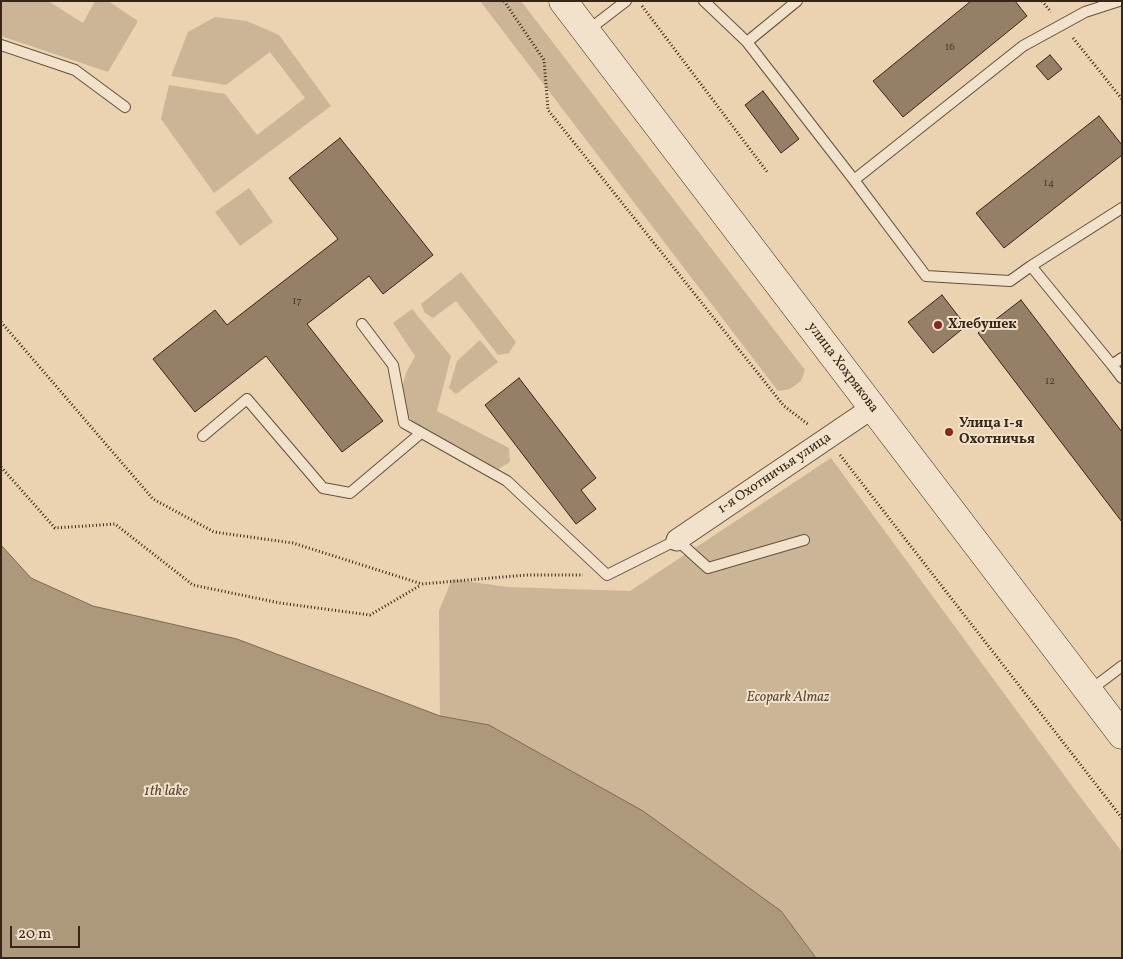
<!DOCTYPE html>
<meta charset="utf-8">
<style>
body{margin:0}
#map{position:relative;width:1123px;height:959px;overflow:hidden;background:#ebd2b0;font-family:Vollkorn,serif}
canvas{display:block}
.frame{position:absolute;inset:0;border:2px solid #372616;pointer-events:none}
.scale{position:absolute;left:10px;top:926px;width:70px;height:22px;box-sizing:border-box;border:2px solid #372616;border-top:0;padding-left:6px;font-size:15px;line-height:18px;white-space:nowrap;color:#372616;-webkit-text-stroke:4px #f2e2cc;paint-order:stroke}
</style>
<div id="map">
<canvas width="1123" height="959"></canvas>
<div class="frame"></div>
<div class="scale">20 m</div>
</div>
<script>
const context = document.querySelector('canvas').getContext('2d');
context.lineJoin = 'round';
function fill(path, color) {
  context.fillStyle = color;
  context.fill(path, 'evenodd');
}
function poly(rows) {
  const path = new Path2D();
  for (const r of rows) {
    path.moveTo(r[0], r[1]);
    for (let i = 2; i < r.length; i += 2) path.lineTo(r[i], r[i + 1]);
  }
  return path;
}
function strokePath(path, color, width, dash) {
  context.strokeStyle = color;
  context.lineWidth = width;
  context.lineCap = dash ? 'butt' : 'round';
  context.setLineDash(dash || []);
  context.stroke(path);
}
function write(font, color, halo, rows, align = 'center') {
  context.font = font + ' Vollkorn,serif';
  context.lineWidth = 4;
  context.setLineDash([]);
  context.textBaseline = 'middle';
  context.strokeStyle = halo;
  context.fillStyle = color;
  for (const [text, x, y, turn = 0] of rows) {
    context.save();
    context.translate(x, y);
    context.rotate((+turn || 0) * Math.PI / 180);
    context.textAlign = isNaN(turn) ? turn : align;
    if (halo) context.strokeText(text, 0, 0);
    context.fillText(text, 0, 0);
    context.restore();
  }
}
fill(poly([
 [1,1,48,1,83,23,95,1,108,1,138,21,108,72,1,36],
 [480,1,521,1,805,370,801,381,790,389,778,391],
 [215,17,247,21,279,35,331,106,214,193,161,119,169,85,225,94,257,135,305,98,270,52,226,85,171,76,188,32],
 [249,188,273,222,240,246,215,212],
 [461,272,516,342,509,353,498,355,456,301,433,318,425,313,421,304],
 [412,309,451,356,437,411,509,448,510,462,498,469,415,425,404,410,401,391,406,373,415,356,393,323],
 [480,340,498,362,456,394,449,388,457,361],
 [831,458,1072,786,1122,852,1122,958,816,958,781,911,489,725,440,716,439,611,452,579,507,587,630,591]
]), '#ccb596');
const water = poly([
 [1,545,31,578,93,606,237,639,440,716,489,725,643,811,781,911,816,958,1,958,1,545]
]);
fill(water, '#ae987c');
strokePath(water, '#7e6a53', 1);
const building = poly([
 [971,1,1015,1,1027,16,903,117,873,81,971,1],
 [1050,55,1062,69,1048,80,1036,66,1050,55],
 [763,91,799,139,781,153,745,105,763,91],
 [1099,116,1122,145,1122,155,1004,248,976,213,1099,116],
 [340,138,433,255,383,294,369,276,307,324,383,421,342,452,266,356,195,412,153,359,215,310,227,325,338,239,289,178,340,138],
 [942,295,966,326,933,353,908,322,942,295],
 [1021,300,1122,432,1122,522,978,333,1021,300],
 [519,378,596,478,581,490,596,509,576,524,485,405,519,378]
]);
fill(building, '#957f66');
strokePath(building, '#372616', 1);
const lane = poly([
 [704,1,747,42,854,180,926,276,1010,281,1031,266,1122,208],
 [587,31,626,1],
 [747,42,797,1],
 [1,45,75,70,125,107],
 [854,180,1023,46,1085,12,1119,1],
 [1031,266,1112,365,1122,358],
 [362,324,393,365,404,423,507,481,607,575,677,540,708,568,804,540],
 [1112,365,1122,378],
 [203,436,247,399,323,488,350,493,421,433],
 [1089,691,1122,666]
]);
const street = poly([
 [677,540,872,408]
]);
const secondary = poly([
 [563,1,1122,735]
]);
strokePath(lane, '#64513c', 12);
strokePath(street, '#64513c', 23);
strokePath(secondary, '#372616', 29);
strokePath(poly([
 [504,1,544,60,548,110,784,406,809,425],
 [1042,1,1051,12],
 [642,6,768,173],
 [1073,38,1122,99],
 [1,322,153,499,214,532,293,543,422,584,526,575,583,575],
 [840,455,1122,818],
 [1,467,55,528,115,524,193,585,280,603,370,615,421,585]
]), '#372616', 3, [1, 2.5]);
strokePath(lane, '#f2e2cc', 10);
strokePath(street, '#f2e2cc', 21);
strokePath(secondary, '#f2e2cc', 28);
for (const [x, y, r, color] of [
 [938,325,5,"#8f2418"],
 [949,432,5,"#8f2418"]
]) {
  const dot = new Path2D();
  dot.arc(x, y, r, 0, 2 * Math.PI);
  context.fillStyle = color;
  context.fill(dot);
  strokePath(dot, '#f2e2cc', 2);
}
write('11px', '#4e3c2a', null, [
 ["16",950,48],
 ["14",1049,184],
 ["17",297,302],
 ["12",1050,382]
]);
write('bold 14px', '#372616', '#f2e2cc', [
 ["Хлебушек",948,325],
 ["Улица 1-я",959,424],
 ["Охотничья",959,440]
], 'left');
write('14px', '#372616', '#f2e2cc', [
 ["улица Хохрякова",842,368,53],
 ["1-я Охотничья улица",775,474,-34]
]);
write('italic 14px', '#5c4a36', '#f2e2cc', [
 ["Ecopark Almaz",788,698]
]);
write('italic 15px', '#5b4835', '#f2e2cc', [
 ["1th lake",166,792]
]);
</script>
